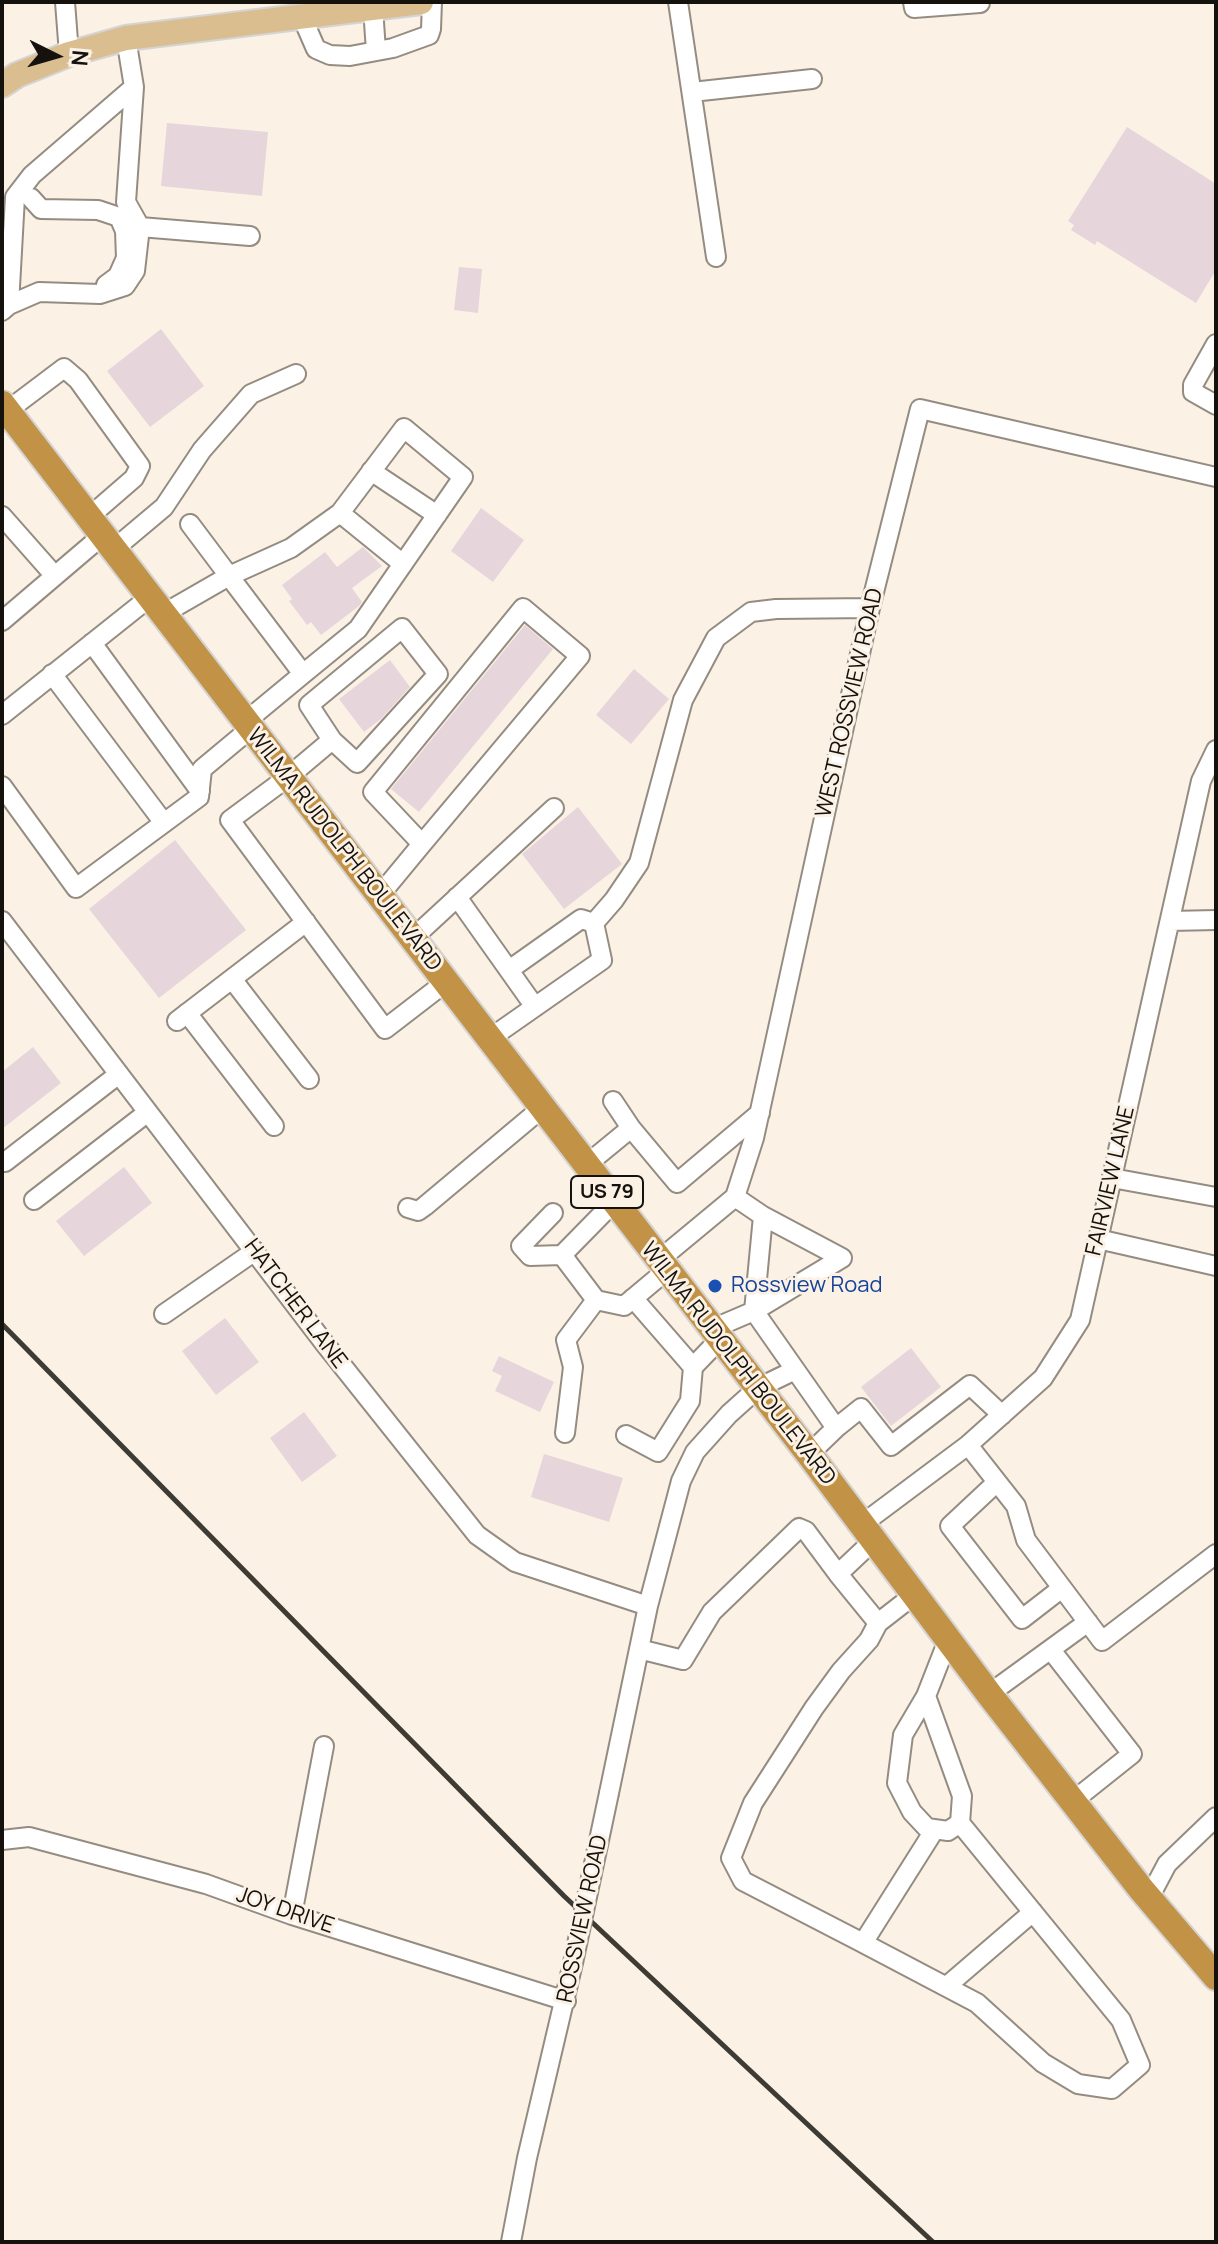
<!DOCTYPE html>
<style>
body{margin:0}
#map{position:relative;width:1218px;height:2244px;overflow:hidden;background:#fbf1e5;font-family:Manrope,sans-serif}
canvas{display:block}
.frame{position:absolute;inset:0;border:4px solid #15120e;pointer-events:none}
.north{position:absolute;left:16px;top:16px;width:80px;height:80px;-webkit-text-stroke:6px #fbf1e5;paint-order:stroke;rotate:95deg;font-size:22px;font-weight:700;line-height:32px;text-align:center;color:#15120e}
.north::after{content:'';display:block;margin:auto;width:28px;height:36px;background:#15120e;clip-path:polygon(50% 0,100% 100%,50% 72%,0 100%)}
</style>
<div id="map">
<canvas width="1218" height="2244"></canvas>
<div class="frame"></div>
<div class="north">N</div>
</div>
<script>
const context = document.querySelector('canvas').getContext('2d');
context.lineJoin = 'round';
function fill(path, color) {
  context.fillStyle = color;
  context.fill(path, 'evenodd');
}
function poly(rows) {
  const path = new Path2D();
  for (const r of rows) {
    path.moveTo(r[0], r[1]);
    for (let i = 2; i < r.length; i += 2) path.lineTo(r[i], r[i + 1]);
  }
  return path;
}
function strokePath(path, color, width, dash) {
  context.strokeStyle = color;
  context.lineWidth = width;
  context.lineCap = dash ? 'butt' : 'round';
  context.setLineDash(dash || []);
  context.stroke(path);
}
function write(font, color, halo, rows, align = 'center') {
  context.font = font + ' Manrope,sans-serif';
  context.lineWidth = 6;
  context.setLineDash([]);
  context.textBaseline = 'middle';
  context.strokeStyle = halo;
  context.fillStyle = color;
  for (const [text, x, y, turn = 0] of rows) {
    context.save();
    context.translate(x, y);
    context.rotate((+turn || 0) * Math.PI / 180);
    context.textAlign = isNaN(turn) ? turn : align;
    if (halo) context.strokeText(text, 0, 0);
    context.fillText(text, 0, 0);
    context.restore();
  }
}
fill(poly([
 [167,123,268,132,262,196,161,186],
 [1127,127,1216,184,1216,270,1196,303,1097,241,1095,245,1071,230,1074,225,1068,221],
 [459,267,482,269,478,313,454,310],
 [161,329,204,386,150,427,107,371],
 [481,508,524,540,493,582,451,551],
 [363,547,382,566,352,588,362,602,359,606,321,635,311,622,307,625,289,601,292,599,282,585,325,552,337,567],
 [525,625,553,649,419,812,391,789],
 [390,660,410,687,381,719,364,732,339,699],
 [634,669,669,699,631,744,596,715],
 [578,807,622,864,564,909,522,854],
 [175,840,246,930,159,998,89,909],
 [33,1047,61,1083,2,1129,2,1072],
 [124,1167,152,1203,84,1256,56,1221],
 [225,1318,259,1362,216,1395,182,1351],
 [911,1348,941,1387,891,1426,861,1387],
 [499,1356,554,1382,540,1412,495,1391,502,1376,492,1371],
 [304,1412,337,1456,302,1482,270,1438],
 [544,1454,623,1478,609,1522,531,1497]
]), '#e6d6db');
const minor = poly([
 [65,2,69,54],
 [678,2,716,257],
 [913,2,914,8,980,3],
 [373,8,376,51],
 [302,17,316,49,330,55,350,56,393,48,429,35,431,29,432,2],
 [692,92,812,79],
 [31,198,41,209,98,210,119,217,125,231,126,258,118,276,106,285],
 [140,227,250,236],
 [9,305,15,197,32,175,134,87],
 [2,311,9,305,39,292,100,294,125,286,135,271,140,227,126,202,134,87,126,38],
 [1216,344,1193,385,1193,392,1216,405],
 [7,411,64,368,78,380,140,466,134,478,89,517],
 [371,471,437,515],
 [340,513,403,564],
 [2,516,55,576],
 [114,549,164,507,202,450,251,394,296,374],
 [163,614,229,576,190,524],
 [2,621,103,535],
 [92,643,200,791],
 [52,674,164,823],
 [2,715,150,597],
 [245,722,303,674,358,629,463,477,404,428,340,513,291,548,229,576,303,674],
 [332,740,357,763,438,674,402,628,309,705,332,740,288,777,230,820,385,1029,446,982],
 [2,786,76,888,199,797,202,769,250,729],
 [379,896,422,844,580,656,523,608,373,792,422,844],
 [457,897,535,1007],
 [2,921,325,1344,477,1535,515,1562,648,1606],
 [1170,921,1216,920],
 [594,923,614,900,639,863,683,700,716,638,751,612,776,609,870,608],
 [412,939,554,808],
 [509,970,581,919,594,923],
 [232,979,309,1079],
 [187,1013,274,1126],
 [177,1021,306,922],
 [489,1039,602,960,594,923],
 [613,1101,631,1128],
 [5,1162,119,1074],
 [586,1165,631,1128,677,1183,760,1113],
 [1112,1178,1216,1197],
 [735,1197,763,1216,842,1258,754,1311,836,1428,861,1408,891,1446,970,1385,1002,1415],
 [34,1200,148,1112],
 [614,1202,562,1255,596,1300,624,1306,667,1270],
 [408,1208,418,1211,425,1206,542,1108],
 [553,1213,521,1246,530,1256,562,1255],
 [1098,1239,1216,1266],
 [659,1260,735,1197,754,1138,870,608,920,409,1216,477],
 [633,1298,693,1367,720,1339],
 [164,1314,255,1251],
 [712,1329,754,1311,763,1216],
 [565,1433,573,1367,566,1340,596,1300],
 [626,1435,658,1452,690,1401,693,1367],
 [968,1445,1016,1506,1026,1540,1102,1641,1216,1554],
 [809,1454,836,1428],
 [997,1482,950,1526,1022,1619,1062,1588],
 [861,1525,968,1445,1043,1378,1080,1320,1201,781,1216,750],
 [873,1541,838,1574,878,1623],
 [639,1649,683,1660,712,1612,799,1528,806,1531,838,1574],
 [1051,1650,1132,1754,1073,1801],
 [989,1694,1088,1622],
 [926,1696,903,1735,897,1783,912,1812,927,1828,948,1831,960,1823,962,1796,926,1696,948,1640],
 [609,1793,648,1606,681,1481,695,1452,729,1414,758,1388,795,1370],
 [935,1829,863,1943,977,2003,1043,2063,1078,2084,1112,2089,1140,2065,1121,2020,960,1823],
 [2,1840,29,1837,206,1884,292,1915,566,2001],
 [1149,1898,1167,1864,1216,1817],
 [292,1915,324,1746],
 [863,1943,743,1881,731,1858,753,1803,814,1708,841,1671,869,1640,878,1623,914,1595],
 [948,1985,1033,1912],
 [511,2242,527,2158,573,1963]
]);
const major = poly([
 [2,85,17,75,69,54,126,38,421,2]
]);
const highway = poly([
 [2,404,809,1454,989,1694,1141,1889,1216,1977]
]);
strokePath(minor, '#958c81', 22);
strokePath(major, '#d5d4d4', 28);
strokePath(highway, '#d5d4d4', 30);
strokePath(minor, '#fff', 18);
strokePath(major, '#dabe90', 24);
strokePath(highway, '#c29346', 26);
strokePath(poly([
 [2,1324,564,1896,933,2242]
]), '#3e3a34', 5);
const minorBridge = poly([
 [573,1963,609,1793]
]);
strokePath(minorBridge, '#958c81', 22, []);
strokePath(minorBridge, '#fff', 18);
for (const [x, y, r, color] of [
 [715,1286,8,"#1a4fb4"]
]) {
  const dot = new Path2D();
  dot.arc(x, y, r, 0, 2 * Math.PI);
  context.fillStyle = color;
  context.fill(dot);
  strokePath(dot, '#fbf1e5', 3);
}
for (const [x, y, w] of [
 [607,1192,72]
]) {
  const box = new Path2D();
  box.roundRect(x - w / 2, y - 16, w, 32, 6);
  context.fillStyle = '#fbf1e5';
  context.fill(box);
  strokePath(box, '#15120e', 2);
}
write('bold 20px', '#15120e', null, [
 ["US 79",607,1192]
]);
write('22px', '#15120e', '#fbf1e5', [
 ["WEST ROSSVIEW ROAD",850,703,-77],
 ["WILMA RUDOLPH BOULEVARD",344,850,52],
 ["FAIRVIEW LANE",1111,1181,-77],
 ["HATCHER LANE",295,1304,53],
 ["WILMA RUDOLPH BOULEVARD",738,1364,52],
 ["JOY DRIVE",285,1911,19],
 ["ROSSVIEW ROAD",583,1919,-78]
]);
write('22px', '#164399', '#fbf1e5', [
 ["Rossview Road",731,1286]
], 'left');
</script>
